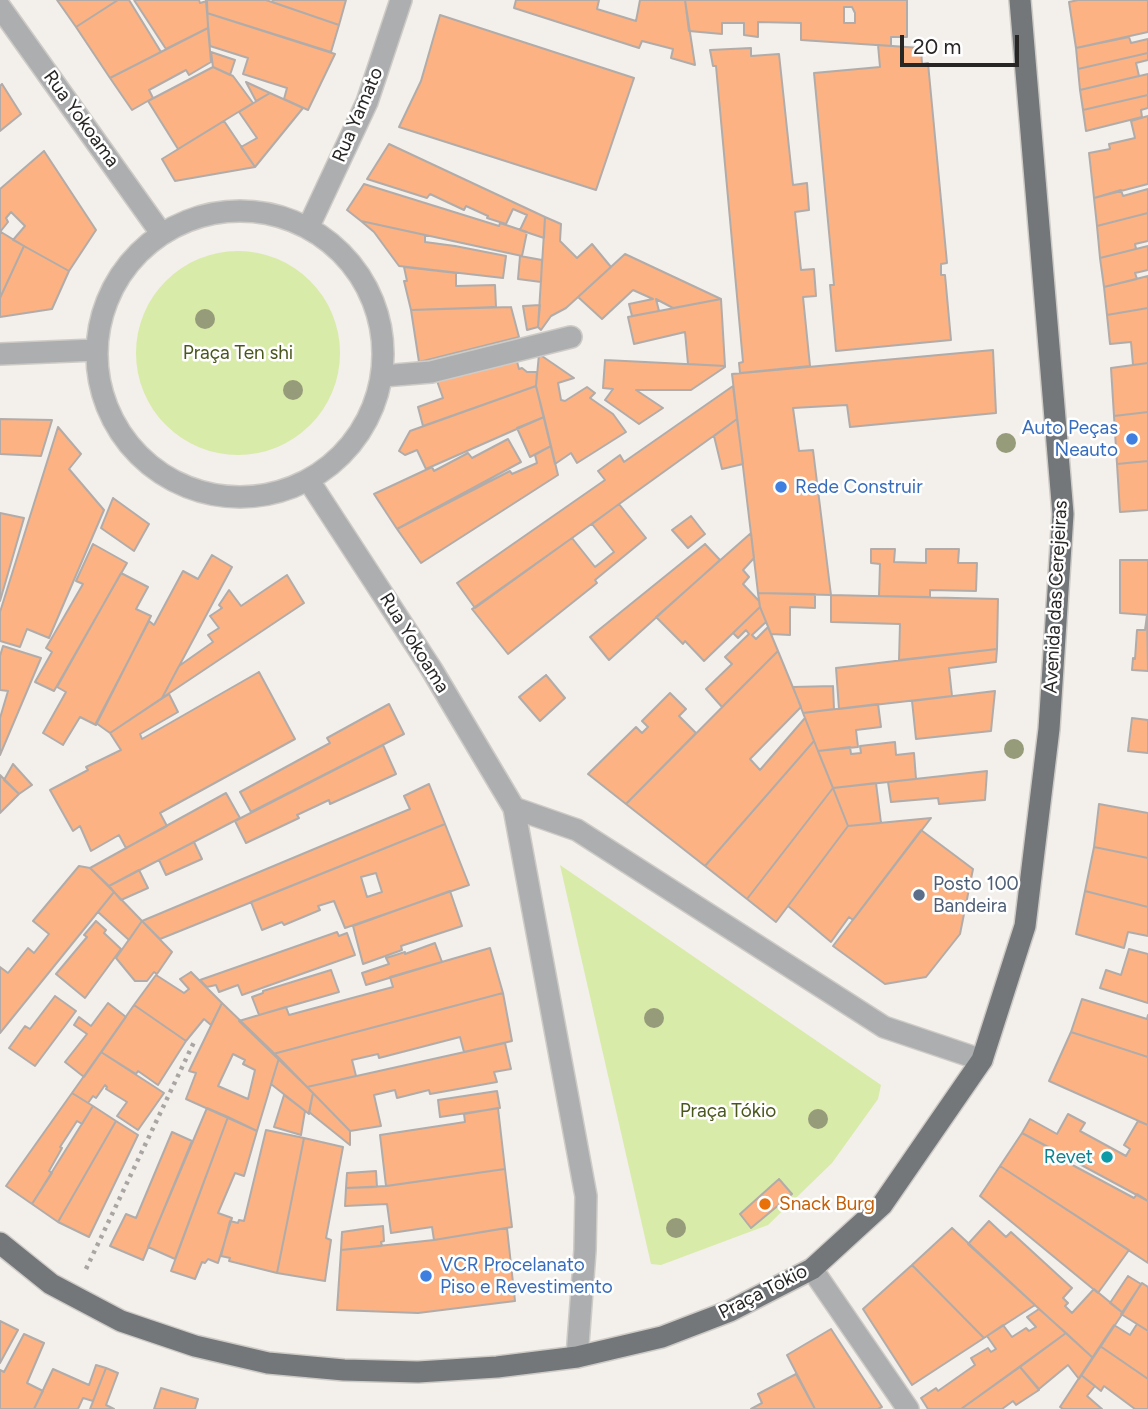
<!DOCTYPE html>
<meta charset="utf-8">
<style>
body{margin:0}
#map{position:relative;width:1148px;height:1409px;overflow:hidden;background:#f3efeb;font-family:Figtree,sans-serif}
canvas{display:block}
.scale{position:absolute;left:900px;top:35px;width:119px;height:32px;box-sizing:border-box;border:4px solid #282625;border-top:0;padding-left:9px;font-size:21px;line-height:24px;white-space:nowrap;color:#282625;-webkit-text-stroke:5px #fff;paint-order:stroke}
</style>
<div id="map">
<canvas width="1148" height="1409"></canvas>
<div class="scale">20 m</div>
</div>
<script>
const context = document.querySelector('canvas').getContext('2d');
context.lineJoin = 'round';
function fill(path, color) {
  context.fillStyle = color;
  context.fill(path, 'evenodd');
}
function poly(rows) {
  const path = new Path2D();
  for (const r of rows) {
    if (r.length === 3) {
      path.moveTo(r[0] + r[2], r[1]);
      path.arc(r[0], r[1], r[2], 0, 2 * Math.PI);
      continue;
    }
    path.moveTo(r[0], r[1]);
    for (let i = 2; i < r.length; i += 2) path.lineTo(r[i], r[i + 1]);
  }
  return path;
}
function strokePath(path, color, width, dash) {
  context.strokeStyle = color;
  context.lineWidth = width;
  context.lineCap = dash ? 'butt' : 'round';
  context.setLineDash(dash || []);
  context.stroke(path);
}
function write(font, color, halo, rows, align = 'center') {
  context.font = font + ' Figtree,sans-serif';
  context.lineWidth = 5;
  context.setLineDash([]);
  context.textBaseline = 'middle';
  context.strokeStyle = halo;
  context.fillStyle = color;
  for (const [text, x, y, turn = 0] of rows) {
    context.save();
    context.translate(x, y);
    context.rotate((+turn || 0) * Math.PI / 180);
    context.textAlign = isNaN(turn) ? turn : align;
    if (halo) context.strokeText(text, 0, 0);
    context.fillText(text, 0, 0);
    context.restore();
  }
}
fill(poly([
 [238,353,102],
 [560,865,881,1085,878,1099,832,1163,768,1225,661,1265,651,1264]
]), '#d8eba9');
const building = poly([
 [57,0,118,0,76,27,57,0],
 [118,0,129,0,161,52,110,78,76,27,118,0],
 [134,0,199,0,200,3,207,1,208,28,166,49,134,0],
 [266,0,339,25,331,52,207,13,206,0,266,0],
 [273,0,346,0,339,25,272,2,273,0],
 [516,0,599,0,597,9,636,21,640,0,685,0,695,65,671,58,673,49,642,41,639,48,514,8,516,0],
 [685,0,907,0,907,37,891,37,891,46,801,40,801,23,758,22,758,37,744,35,744,23,722,23,722,34,689,31,685,0],
 [844,7,852,7,855,13,855,23,844,23,844,7],
 [1078,0,1148,0,1148,32,1076,48,1069,2,1078,0],
 [207,13,335,54,308,110,284,99,287,88,243,74,248,58,210,46,207,13],
 [440,15,634,78,596,190,399,127,421,81,440,15],
 [208,28,211,62,189,75,186,70,149,90,153,98,132,110,110,78,208,28],
 [1129,37,1131,43,1148,39,1148,53,1078,69,1076,48,1129,37],
 [878,45,921,48,922,64,928,63,947,263,941,264,941,275,945,275,951,340,836,351,830,285,834,285,814,73,880,67,878,45],
 [751,48,751,56,779,54,793,185,807,183,809,210,795,212,801,270,814,269,816,296,803,297,810,366,740,373,739,363,743,362,716,66,713,66,710,50,751,48],
 [211,52,235,60,230,75,213,67,211,52],
 [1148,53,1148,60,1136,63,1139,76,1080,90,1078,69,1148,53],
 [213,67,233,76,253,103,178,149,148,101,213,67],
 [1148,74,1148,95,1083,110,1080,90,1148,74],
 [246,82,270,93,256,101,246,82],
 [2,84,21,114,0,131,0,86,2,84],
 [270,93,303,108,255,167,241,147,257,138,239,112,270,93],
 [1148,95,1148,108,1141,110,1142,117,1086,131,1083,110,1148,95],
 [1148,116,1148,184,1094,198,1089,153,1110,149,1109,144,1135,138,1131,121,1148,116],
 [224,121,255,167,175,181,162,159,224,121],
 [389,144,545,217,544,238,520,230,527,215,513,209,506,224,487,218,488,216,466,206,464,210,430,194,427,198,367,179,389,144],
 [44,151,96,230,69,271,13,240,25,226,11,212,6,218,8,222,0,232,0,189,44,151],
 [364,184,499,226,500,223,527,232,522,256,361,221,347,210,364,184],
 [1148,189,1148,213,1097,226,1094,198,1121,190,1123,196,1148,189],
 [1148,213,1148,241,1135,244,1136,249,1100,258,1097,226,1148,213],
 [545,217,561,224,560,241,577,258,592,244,611,267,566,308,551,316,541,330,538,327,545,217],
 [361,221,425,235,425,242,455,246,506,256,503,278,399,266,374,232,361,221],
 [1,232,24,246,0,298,0,234,1,232],
 [24,246,69,271,52,309,0,317,0,298,24,246],
 [1148,246,1148,270,1135,273,1137,279,1104,287,1100,258,1148,246],
 [625,254,721,299,673,308,656,299,659,311,632,316,629,304,653,299,633,290,602,319,578,297,625,254],
 [520,256,542,260,541,282,518,279,520,256],
 [404,267,456,273,456,286,495,285,496,307,411,310,404,281,407,281,404,267],
 [1148,276,1148,308,1107,315,1104,287,1148,276],
 [721,299,725,366,688,364,685,332,634,344,628,317,721,299],
 [540,305,538,327,527,330,523,306,540,305],
 [511,307,519,337,419,362,411,310,511,307],
 [1148,308,1148,363,1133,365,1131,342,1110,344,1107,315,1148,308],
 [993,350,996,413,850,427,847,405,793,408,799,451,813,450,831,595,758,593,732,374,993,350],
 [539,354,574,378,558,383,561,400,565,401,587,387,595,393,590,398,613,414,626,432,577,463,571,453,555,464,536,386,539,354],
 [516,358,519,369,522,368,527,372,537,372,536,386,423,426,418,407,443,398,436,378,516,358],
 [605,360,725,366,725,367,691,390,636,390,663,408,639,424,605,400,613,389,603,388,605,360],
 [1148,363,1148,412,1114,416,1111,368,1148,363],
 [536,386,544,417,426,469,417,450,405,455,399,451,410,431,536,386],
 [733,386,737,419,475,608,457,583,605,480,598,471,620,455,624,462,733,386],
 [1148,412,1148,461,1117,464,1114,416,1148,412],
 [544,417,551,446,530,457,517,428,544,417],
 [0,419,52,420,41,456,0,454,0,419],
 [737,419,743,464,722,469,714,436,737,419],
 [58,427,81,454,69,469,104,510,49,638,27,629,20,647,0,641,0,612,58,427],
 [508,439,521,462,397,529,374,494,432,467,434,471,468,453,472,458,508,439],
 [551,446,558,475,421,563,397,529,510,471,512,474,537,463,535,455,551,446],
 [1148,461,1148,510,1120,512,1117,464,1148,461],
 [113,498,149,524,134,551,101,528,113,498],
 [619,504,646,538,595,580,597,583,508,654,472,609,572,538,595,567,614,552,592,524,619,504],
 [0,513,24,518,0,601,0,513],
 [691,516,705,534,688,548,672,530,691,516],
 [751,533,754,558,743,570,749,577,743,584,759,601,760,607,704,661,685,641,683,644,656,617,751,533],
 [93,544,127,563,54,691,35,682,52,652,46,648,83,584,76,581,93,544],
 [705,544,720,560,609,660,590,637,705,544],
 [871,549,895,549,894,562,926,563,926,549,959,549,958,563,977,563,976,591,930,590,930,597,879,596,880,564,871,563,871,549],
 [212,555,232,567,162,698,110,733,96,723,149,621,154,625,183,571,198,579,212,555],
 [1120,560,1148,560,1148,615,1120,613,1120,560],
 [121,573,148,587,136,609,151,616,96,725,80,717,63,745,43,733,66,692,57,687,121,573],
 [287,575,304,603,162,698,179,666,213,642,208,635,219,628,210,616,222,608,219,605,229,590,241,606,287,575],
 [758,593,815,594,815,608,790,607,790,635,771,634,760,607,758,593],
 [831,595,998,599,997,649,899,660,900,624,831,622,831,595],
 [760,607,766,622,752,635,756,639,768,627,778,651,722,707,706,689,732,664,725,657,749,634,746,630,738,638,733,633,760,607],
 [1147,615,1148,671,1132,670,1133,658,1135,659,1137,630,1145,630,1147,615],
 [3,646,41,658,0,755,0,718,8,691,0,690,0,656,3,646],
 [997,649,996,662,949,668,952,696,839,709,836,668,997,649],
 [778,651,801,707,750,759,760,770,805,718,814,741,705,866,626,804,778,651],
 [259,672,295,739,160,813,167,826,126,848,119,835,91,851,80,826,73,831,50,790,88,770,86,767,121,750,110,733,169,694,178,712,140,734,142,739,259,672],
 [546,675,565,698,540,721,519,697,546,675],
 [833,686,834,709,803,713,793,687,833,686],
 [995,691,991,731,916,739,912,701,995,691],
 [670,693,686,709,679,716,696,733,626,804,588,774,636,727,642,733,648,727,642,721,670,693],
 [389,704,404,734,251,812,240,792,330,743,327,738,389,704],
 [878,704,881,727,856,730,858,747,818,751,803,713,878,704],
 [1132,718,1148,720,1148,753,1128,751,1132,718],
 [814,741,833,788,747,899,705,866,814,741],
 [895,742,896,755,914,753,916,779,833,788,818,751,850,747,851,754,861,753,860,746,895,742],
 [383,745,396,774,330,804,329,800,297,815,299,818,246,843,235,821,383,745],
 [13,764,32,785,19,794,4,780,13,764],
 [987,771,985,800,939,804,938,798,891,802,888,782,987,771],
 [0,775,19,794,0,813,0,775],
 [876,783,881,823,848,826,833,788,876,783],
 [429,784,445,824,160,939,142,921,410,809,404,796,429,784],
 [833,788,848,826,776,922,747,899,833,788],
 [226,793,240,818,109,886,90,868,226,793],
 [1099,804,1148,813,1148,858,1094,847,1099,804],
 [931,818,853,920,849,917,831,942,788,906,848,826,931,818],
 [445,824,469,885,345,928,334,901,318,906,320,910,284,925,282,922,262,930,251,902,445,824],
 [376,873,382,892,367,897,361,877,376,873],
 [921,830,973,869,960,934,926,977,885,984,833,946,921,830],
 [194,842,202,859,166,875,159,860,194,842],
 [1094,847,1148,858,1148,907,1085,891,1094,847],
 [79,866,90,868,114,892,0,1033,0,967,8,973,28,948,34,953,49,934,33,921,79,866],
 [139,870,148,888,121,900,109,886,139,870],
 [450,891,462,926,401,946,402,950,363,964,353,926,450,891],
 [1085,891,1148,907,1148,936,1128,932,1124,948,1076,934,1085,891],
 [114,892,142,921,129,940,98,912,114,892],
 [96,921,106,930,104,933,121,949,85,998,56,974,87,937,84,935,96,921],
 [142,921,172,952,157,974,154,972,147,981,135,981,116,958,142,921],
 [337,932,339,936,347,933,355,955,242,995,238,985,219,992,216,985,207,987,200,980,337,932],
 [435,943,442,962,366,985,362,973,389,964,386,958,405,952,405,954,435,943],
 [490,948,503,993,273,1054,239,1021,286,1007,289,1015,393,987,390,977,490,948],
 [1129,949,1148,954,1148,1003,1100,988,1106,970,1121,975,1129,949],
 [331,970,339,992,259,1015,252,997,263,993,263,991,331,970],
 [191,972,222,1003,211,1025,204,1019,186,1041,134,1005,156,975,184,993,189,989,180,979,191,972],
 [503,993,512,1041,464,1052,460,1037,379,1058,378,1054,352,1060,356,1076,307,1087,273,1054,503,993],
 [55,996,76,1011,35,1066,9,1048,25,1026,30,1029,55,996],
 [1082,999,1147,1019,1148,1015,1148,1057,1071,1032,1082,999],
 [108,1003,126,1017,84,1077,65,1062,87,1034,74,1025,79,1017,91,1026,108,1003],
 [222,1003,279,1058,257,1131,186,1099,196,1073,189,1071,222,1003],
 [233,1054,245,1060,243,1064,255,1070,248,1099,218,1086,233,1054],
 [134,1005,186,1041,158,1085,138,1071,136,1074,101,1052,134,1005],
 [1071,1032,1148,1057,1148,1125,1049,1081,1071,1032],
 [505,1043,511,1069,494,1072,497,1082,430,1094,429,1090,397,1098,395,1090,374,1095,381,1126,350,1131,307,1087,505,1043],
 [101,1052,164,1093,138,1130,117,1116,127,1102,106,1089,107,1087,105,1085,96,1098,93,1096,88,1103,72,1093,101,1052],
 [279,1058,313,1093,309,1114,271,1084,279,1058],
 [497,1091,500,1108,440,1117,438,1100,497,1091],
 [72,1093,93,1106,82,1124,77,1121,60,1147,62,1148,49,1171,52,1173,32,1204,6,1186,72,1093],
 [313,1093,350,1131,350,1145,309,1112,313,1093],
 [284,1095,305,1111,301,1135,274,1127,284,1095],
 [93,1106,116,1121,58,1222,32,1204,93,1106],
 [207,1108,228,1117,175,1259,148,1247,207,1108],
 [498,1108,505,1169,386,1186,380,1135,465,1122,464,1114,498,1108],
 [1068,1114,1085,1123,1080,1131,1126,1156,1130,1149,1124,1145,1138,1121,1148,1125,1148,1201,1022,1133,1030,1119,1057,1134,1068,1114],
 [228,1117,257,1131,244,1176,235,1173,218,1213,232,1218,218,1263,208,1259,205,1263,202,1262,195,1279,171,1271,228,1117],
 [116,1121,138,1135,89,1237,58,1222,116,1121],
 [266,1130,304,1138,277,1273,229,1261,230,1258,221,1256,230,1221,238,1223,239,1220,244,1221,266,1130],
 [172,1132,192,1141,143,1260,110,1246,126,1214,136,1218,172,1132],
 [1022,1133,1067,1157,1065,1161,1134,1198,1137,1194,1148,1201,1148,1263,1000,1166,1022,1133],
 [304,1138,343,1147,326,1238,331,1240,325,1281,277,1273,304,1138],
 [1000,1166,1129,1250,1098,1293,980,1196,1000,1166],
 [505,1169,512,1227,434,1240,432,1227,391,1233,387,1204,345,1206,346,1188,387,1186,505,1169],
 [376,1171,377,1187,346,1188,347,1173,376,1171],
 [779,1179,792,1194,751,1228,740,1214,779,1179],
 [989,1221,1006,1237,1011,1232,1072,1288,1063,1298,1068,1303,1065,1306,1072,1313,1094,1289,1123,1313,1093,1358,968,1244,989,1221],
 [383,1226,384,1241,381,1242,382,1246,341,1250,342,1232,383,1226],
 [507,1228,515,1301,418,1313,337,1310,341,1250,434,1240,507,1228],
 [952,1228,1035,1305,984,1338,912,1265,952,1228],
 [912,1265,984,1338,912,1385,863,1309,912,1265],
 [1128,1276,1141,1284,1123,1313,1110,1303,1128,1276],
 [1142,1283,1148,1287,1148,1331,1121,1314,1142,1283],
 [1039,1309,1066,1333,961,1409,928,1409,921,1398,936,1388,938,1391,975,1365,971,1358,988,1348,991,1352,996,1349,987,1336,1003,1325,1012,1337,1026,1328,1029,1331,1036,1327,1027,1317,1039,1309],
 [0,1321,18,1330,0,1363,0,1321],
 [1137,1324,1148,1331,1148,1379,1100,1346,1114,1325,1130,1335,1137,1324],
 [831,1329,882,1407,878,1409,815,1409,787,1355,831,1329],
 [1066,1333,1093,1358,1079,1379,1068,1365,1039,1389,1020,1367,1066,1333],
 [24,1334,44,1343,27,1383,43,1391,34,1409,0,1409,0,1370,4,1372,24,1334],
 [1100,1346,1148,1379,1148,1409,1135,1409,1104,1386,1101,1391,1081,1375,1100,1346],
 [96,1365,106,1368,93,1401,83,1398,78,1409,34,1409,53,1369,89,1385,96,1365],
 [1020,1367,1039,1390,1016,1405,1013,1401,1002,1409,961,1409,1020,1367],
 [106,1368,118,1373,106,1405,114,1409,90,1409,106,1368],
 [796,1374,815,1409,751,1409,762,1403,758,1394,796,1374],
 [1081,1375,1095,1386,1087,1396,1102,1409,1063,1409,1060,1407,1081,1375],
 [161,1388,198,1399,195,1409,154,1409,161,1388]
]);
fill(building, '#fcb282');
strokePath(building, '#b1aca9', 2);
const minor = poly([
 [0,7,161,233],
 [240,354,143],
 [308,228,367,102,401,0],
 [0,354,95,350],
 [383,376,431,372,571,337],
 [309,481,432,670,514,808,586,1196,585,1250,577,1357],
 [514,808,577,830,884,1027,982,1060],
 [812,1269,908,1409]
]);
const major = poly([
 [0,1243,51,1284,121,1321,195,1346,268,1363,344,1370,418,1372,497,1367,577,1357,662,1337,730,1311,812,1269,882,1205,982,1060,1025,926,1049,729,1063,514,1020,0]
]);
strokePath(minor, '#cecbc7', 24);
strokePath(major, '#cecbc7', 24);
strokePath(poly([
 [86,1269,195,1040]
]), '#a9a5a2', 4.5, [3.5, 5]);
strokePath(minor, '#acaeaf', 21);
strokePath(major, '#73777a', 21);
context.fillStyle = '#969b7a';
for (const [x, y] of [
 [205,319],
 [293,390],
 [1006,443],
 [1014,749],
 [654,1018],
 [818,1119],
 [676,1228]
]) {
  context.beginPath();
  context.arc(x, y, 10, 0, 2 * Math.PI);
  context.fill();
}
for (const [x, y, r, color] of [
 [1132,439,7,"#3f7fe0"],
 [781,487,7,"#3f7fe0"],
 [919,895,7,"#5c6f8a"],
 [1107,1157,7,"#0f9aa8"],
 [765,1204,7,"#e8710a"],
 [426,1276,7,"#3f7fe0"]
]) {
  const dot = new Path2D();
  dot.arc(x, y, r, 0, 2 * Math.PI);
  context.fillStyle = color;
  context.fill(dot);
  strokePath(dot, '#fff', 2.5);
}
write('19px', '#282625', '#fff', [
 ["Rua Yamato",358,115,-67],
 ["Rua Yokoama",81,119,54],
 ["Avenida das Cerejeiras",1056,597,-87],
 ["Rua Yokoama",414,643,58],
 ["Praça Tokio",763,1292,-27]
]);
write('19px', '#49571d', '#fff', [
 ["Praça Ten shi",238,353],
 ["Praça Tókio",728,1111]
]);
write('19px', '#366cbe', '#fff', [
 ["Auto Peças",1118,428,"right"],
 ["Neauto",1118,450,"right"],
 ["Rede Construir",795,487],
 ["VCR Procelanato",440,1265],
 ["Piso e Revestimento",440,1287]
], 'left');
write('19px', '#4e5e75', '#fff', [
 ["Posto 100",933,884],
 ["Bandeira",933,906]
], 'left');
write('19px', '#0d838f', '#fff', [
 ["Revet",1093,1157]
], 'right');
write('19px', '#c56008', '#fff', [
 ["Snack Burg",779,1204]
], 'left');
</script>
